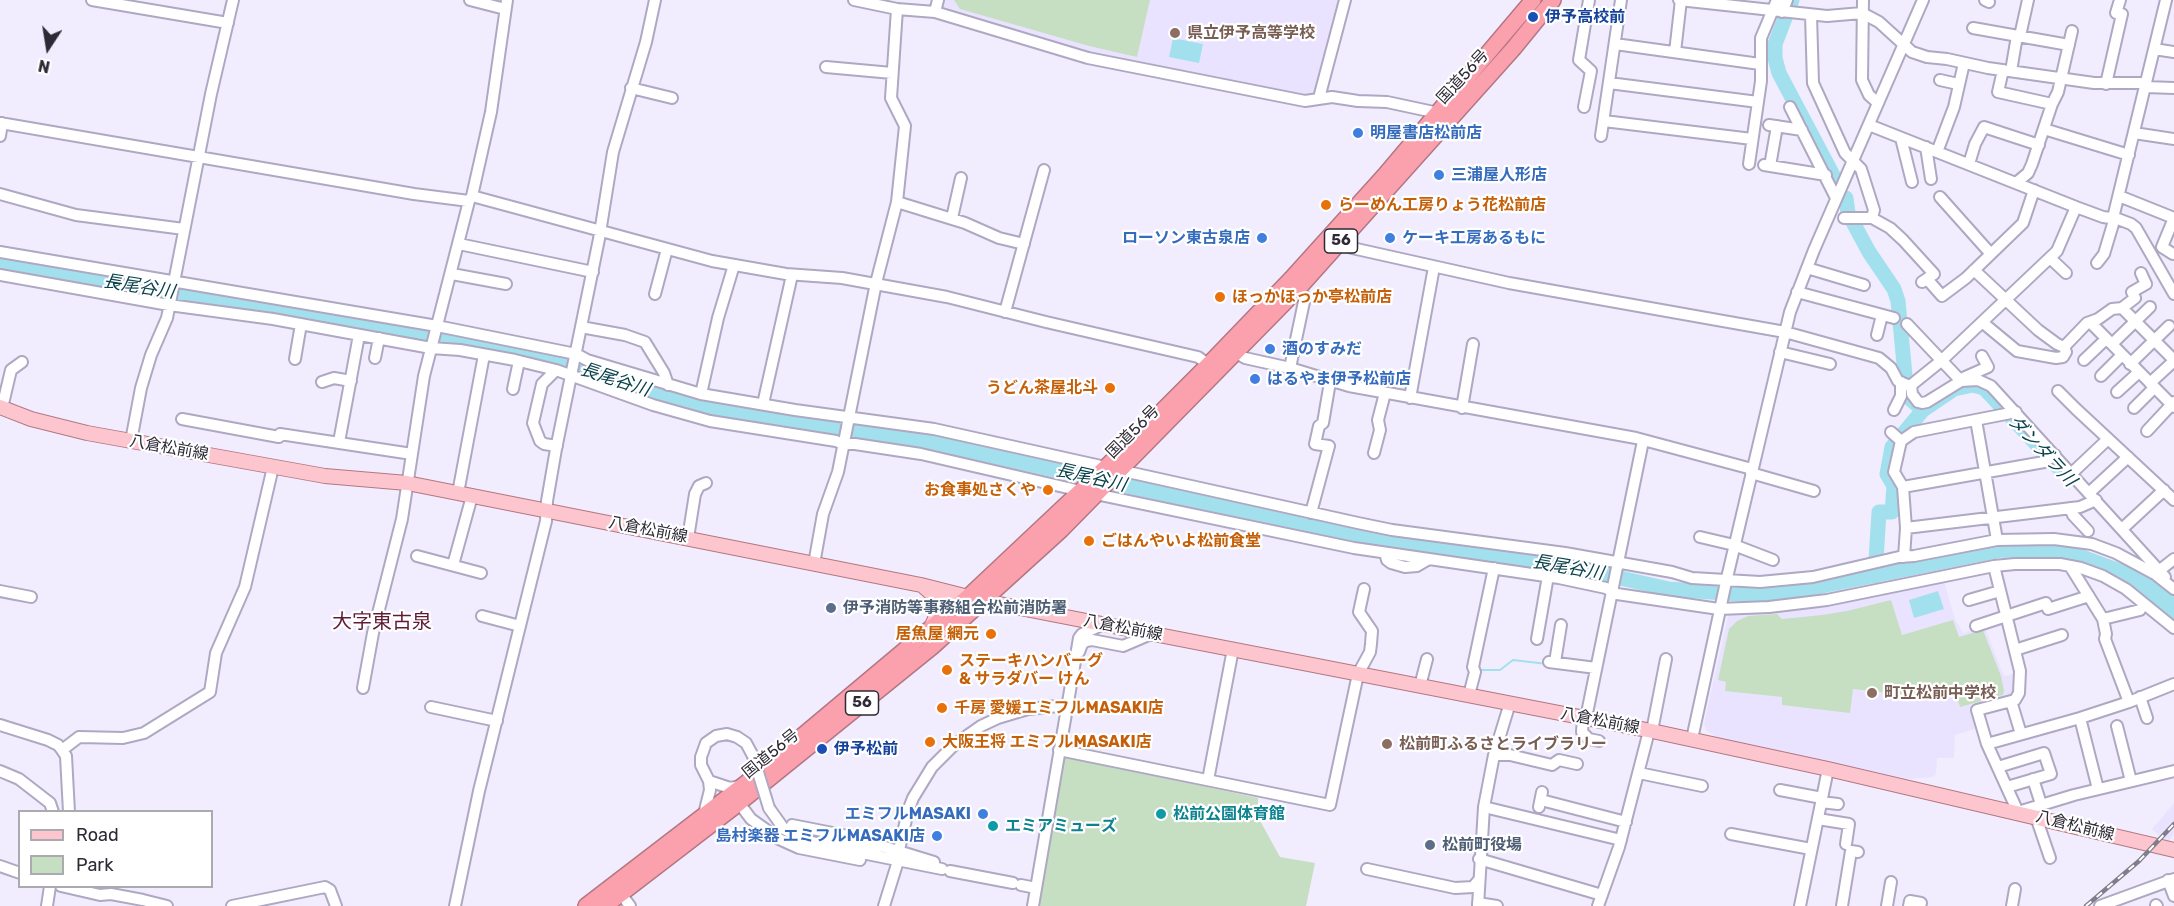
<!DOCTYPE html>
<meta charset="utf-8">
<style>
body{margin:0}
#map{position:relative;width:2174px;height:906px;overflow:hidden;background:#f1edfe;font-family:Rubik,sans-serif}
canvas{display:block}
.legend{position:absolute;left:18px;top:810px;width:195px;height:78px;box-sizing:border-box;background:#fff;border:2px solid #abaaae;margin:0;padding:8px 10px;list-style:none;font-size:18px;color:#2d2a35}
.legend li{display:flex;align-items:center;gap:12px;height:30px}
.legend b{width:30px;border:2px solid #abaaae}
.north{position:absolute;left:18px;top:18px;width:60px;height:60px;-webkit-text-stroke:4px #fff;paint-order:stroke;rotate:192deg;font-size:16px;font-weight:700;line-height:24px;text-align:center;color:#2d2a35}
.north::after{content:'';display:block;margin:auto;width:21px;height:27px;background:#2d2a35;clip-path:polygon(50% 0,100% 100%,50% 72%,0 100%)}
</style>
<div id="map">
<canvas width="2174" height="906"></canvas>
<ul class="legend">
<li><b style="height:8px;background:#fdc6ce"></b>Road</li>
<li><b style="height:16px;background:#c6dfc2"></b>Park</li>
</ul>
<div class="north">N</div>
</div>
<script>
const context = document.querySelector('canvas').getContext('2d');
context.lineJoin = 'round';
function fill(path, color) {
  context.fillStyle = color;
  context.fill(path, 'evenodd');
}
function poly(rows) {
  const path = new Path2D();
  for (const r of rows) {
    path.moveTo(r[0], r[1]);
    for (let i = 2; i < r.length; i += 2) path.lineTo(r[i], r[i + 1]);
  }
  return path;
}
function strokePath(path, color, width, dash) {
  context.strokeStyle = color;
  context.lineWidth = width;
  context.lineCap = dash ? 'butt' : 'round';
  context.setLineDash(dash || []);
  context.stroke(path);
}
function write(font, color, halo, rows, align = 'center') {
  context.font = font + ' Rubik,"Noto Sans JP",sans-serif';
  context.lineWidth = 4.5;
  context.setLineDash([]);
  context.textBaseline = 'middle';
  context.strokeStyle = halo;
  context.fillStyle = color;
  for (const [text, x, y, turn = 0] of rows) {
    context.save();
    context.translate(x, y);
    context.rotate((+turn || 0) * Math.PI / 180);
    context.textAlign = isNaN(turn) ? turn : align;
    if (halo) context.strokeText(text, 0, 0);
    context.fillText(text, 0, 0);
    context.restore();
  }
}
fill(poly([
 [941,0,1340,0,1318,89,1306,97,1089,55,946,11,940,3],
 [1943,578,1955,619,1963,633,1984,625,2004,676,2018,672,2016,695,1974,708,1978,728,1955,735,1954,758,1937,758,1936,774,1933,777,1908,779,1716,737,1706,730,1704,724,1729,612],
 [2174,803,2174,834,2167,843,2152,829]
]), '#eae3ff');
fill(poly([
 [954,0,1150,0,1137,57,1089,46,960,9],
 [1891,600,1902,635,1953,620,1959,637,1983,630,2001,676,2004,690,2003,695,1960,707,1955,691,1926,697,1853,689,1850,713,1782,705,1782,697,1725,691,1726,682,1718,680,1729,629,1737,621,1748,616,1777,614,1782,619,1822,615,1847,611],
 [1063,756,1258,798,1258,817,1280,857,1315,863,1306,906,1038,906]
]), '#c6dfc2');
fill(poly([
 [1173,38,1203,44,1199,63,1169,57],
 [2108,561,2142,569,2174,592,2174,623,2122,581,2115,571,2107,567,2104,563],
 [1938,591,1944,609,1914,618,1909,600]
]), '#a3e0ee');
strokePath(poly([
 [1478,670,1500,670,1513,660,1547,664]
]), '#a3e0ee', 2);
strokePath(poly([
 [1792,0,1775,44,1775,58,1779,73,1835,179],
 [1846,198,1848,213,1869,252,1894,289,1898,301,1907,396,1923,410,1954,389,1973,385,1984,388,2059,468],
 [0,264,454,340,568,364,689,404,728,412,933,443,1343,534,1378,541,1567,566,1669,589,1752,595,1792,592,2002,550,2049,552,2082,557,2125,573],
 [1875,576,1879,512,1892,512,1894,486,1887,474,1892,447,1923,410]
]), '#a3e0ee', 15);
const minor = poly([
 [92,0,228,23],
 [470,0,505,9],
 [854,0,897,9,935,12,1088,58,1305,101,1332,97,1358,101,1387,102,1443,114],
 [1679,0,1827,16,1862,13,1879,22,1912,52,1927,57,1947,59,1988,68,2094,83,2146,83],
 [1863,0,1862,80,1869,95,1878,103],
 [1985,0,1989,2],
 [935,12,938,0],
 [1782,12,1787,0],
 [1811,15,1813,83,1845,153,1861,169,1874,210,1872,218,1890,228,1903,240,1934,274,1922,282],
 [1973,28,2069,45],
 [2020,36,2028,0],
 [1615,44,1760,64],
 [2154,49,2174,52],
 [1675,52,1681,0],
 [826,67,892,73],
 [2003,70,1998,92,2052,104],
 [2011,71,2017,36],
 [1940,80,1958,84],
 [1609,83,1758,102],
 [2106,84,2122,14,2116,13,2120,0],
 [2145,87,2174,88],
 [631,88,672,98],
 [1319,98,1345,0],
 [1584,107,1591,71,1579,60,1589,0],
 [1790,107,1836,198],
 [1604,121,1752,139],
 [0,123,414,194,469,201],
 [1769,125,1802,130],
 [1869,125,2076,207,2103,217,2118,219,2131,224,2136,228,2174,294],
 [2044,129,2129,155],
 [2134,133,2174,139],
 [0,136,2,123],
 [1601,136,1621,0],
 [1901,138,1912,182],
 [1926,147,1931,179],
 [1937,152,1954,107,1964,63],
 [1749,164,1761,81,1761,38,1777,0],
 [1969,164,1975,144,1984,127,2039,145],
 [1764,165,1826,175],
 [1770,166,1777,126],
 [2016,183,2028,173,2032,164,2052,104,2058,92,2072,31],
 [0,194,76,215,184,229],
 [472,196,712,261,786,274,842,278,947,297,1046,322,1198,357,1212,367],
 [2119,196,2174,218,2162,247,2173,254],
 [1940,197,1990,253],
 [897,202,965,223,999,238,1024,244],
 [952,218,961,178],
 [1844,218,1872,218],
 [1334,241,1352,248,1509,283,1785,332,1879,358,1891,368,1898,381,1910,386,1941,361,2057,251,2076,207],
 [459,244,593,272],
 [0,252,437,326,576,354,587,360,701,394,795,410,934,429,1358,523,1392,530,1565,553,1672,572,1692,578,1760,582,1813,577,1899,557,1914,556,1997,540,2054,539,2092,544,2116,553,2155,574,2174,589],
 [2050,258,2066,273],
 [2097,263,2104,254,2113,224,2113,218,2166,0],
 [1807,268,1864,285],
 [1974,270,2038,330,2057,344,2064,347,2066,352,2063,357,2056,358,2017,351,1982,322],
 [452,274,506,284],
 [0,275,169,305,273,319,431,348,460,350,515,360,556,370,653,405,710,421,836,441,843,444,855,444,921,454,1081,491,1354,548,1559,578,1606,588,1617,594,1719,609,1769,607,1827,600,1994,566,2015,564,2060,564,2081,568,2103,576,2126,589,2174,628],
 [1927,279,1942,296,1966,278,2023,223,2034,190],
 [1797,292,1894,318],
 [655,294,667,249],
 [2122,308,2174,360],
 [1005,312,1044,170],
 [2090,322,2174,407],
 [1907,324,1961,381,1978,380,1991,386,2165,577],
 [581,327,625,335,645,342,664,373,668,385],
 [1877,335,1882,315],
 [2112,344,2150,307],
 [2064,347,2087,323,2098,319,2112,309,2122,308,2135,298,2132,292,2146,284,2141,273],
 [1780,352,1830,364],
 [1236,353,1245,358,1290,368,1349,386,1636,438,1752,469],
 [375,358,379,338],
 [295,359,301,324],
 [2084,360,2106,339],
 [2130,364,2169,326],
 [1290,368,1305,297,1298,289],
 [556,370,542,384,533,423,540,441,544,444,557,446],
 [2101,376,2122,355],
 [1963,378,1988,367,1982,356],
 [322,382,334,378,351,381],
 [2150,383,2174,361],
 [1911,385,1912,394,1918,402,1922,403,1927,402,1961,381],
 [513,389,519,361],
 [2058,391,2076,409,2174,500],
 [2117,392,2139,372],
 [701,394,718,318,734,265],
 [1410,398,1434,267],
 [763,404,792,275],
 [2,408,11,370,22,362],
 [1462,408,1473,344],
 [2134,408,2154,388],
 [1894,410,1901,396,1901,382],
 [182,419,279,437,280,434,412,454],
 [1976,420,1997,540],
 [2147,431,2174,402],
 [1891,432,1901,441],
 [131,441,141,388,151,355,167,318,211,94,233,0],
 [339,442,359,335],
 [1374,453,1380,430,1378,420,1385,393],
 [1751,473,1814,491],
 [2072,473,2108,439],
 [1903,487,2044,462,2055,455],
 [458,493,484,355],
 [2089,493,2128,457],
 [2070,508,2073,515,2088,531],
 [1311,513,1329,446,1315,444,1319,426,1323,423,1330,382],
 [1906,528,2080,507,2096,500],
 [2122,529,2164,490],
 [1700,537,1734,545,1773,560],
 [688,538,695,494,699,486,706,483],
 [1385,553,1387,560,1391,563,1405,567,1417,566,1429,559],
 [417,556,481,573],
 [1904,557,1906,528,1903,487,1894,472,1901,441,1914,432,2016,412],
 [814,564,823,514,838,472,876,283,897,202,905,126,891,98,897,9],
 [453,565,472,496],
 [1994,566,2020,671,2019,693,2015,700,1977,710,1987,744,2018,812,2074,795,2174,771],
 [2070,566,2103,619,2106,634,2105,639,2129,702,2174,684],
 [2160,570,2174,559],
 [0,591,31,597],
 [1969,600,2000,591],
 [482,616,520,626],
 [2103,619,2140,610],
 [1976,626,2046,603,2048,609,2089,596],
 [1537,639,1548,576],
 [2015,650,2062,635],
 [1079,652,1082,644,1086,641,1092,640,1123,646,1151,634],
 [1549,662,1596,668],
 [1555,662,1561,625],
 [1420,686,1427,659],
 [363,688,373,633,402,519,424,376,469,201,472,196,491,112,507,0],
 [1469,695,1475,672,1473,667,1494,568],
 [2140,697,2147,718],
 [2011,701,2021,734],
 [431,707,497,721],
 [1583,717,1582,732,1589,739,1599,741],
 [1586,718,1643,441],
 [2080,718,2098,789],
 [0,725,48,740,58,745,62,750,66,756,69,812],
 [2117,726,2131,781],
 [1652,731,1666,659],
 [1692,739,1726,582,1790,312,1814,250,1923,0],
 [1987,744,2080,718,2129,702],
 [62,750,79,737,123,738,144,733,210,692,216,653,245,587,273,467],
 [1059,750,1330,805,1358,674,1370,652,1371,644,1372,631,1359,612,1364,589],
 [1494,755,1510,755,1552,765,1559,760,1577,764],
 [1998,767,2044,753,2051,774,2007,787],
 [0,771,19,779,50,803,53,812],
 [1639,773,1702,786],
 [2033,779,2041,804],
 [1208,780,1233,649],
 [709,781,730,788,740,786],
 [1780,790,1822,798],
 [1541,800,1626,822],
 [1821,802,1838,804],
 [739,803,751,819,779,839,799,848,860,860],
 [1484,807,1621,840],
 [1539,807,1542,792],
 [769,808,784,829,803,839,822,845,942,869],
 [704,814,710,790,709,781,701,765,701,757,706,743,716,736,727,734,737,737,746,743,753,756],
 [2036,817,2050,858],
 [1818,819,1849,824,1846,844],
 [792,825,848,836],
 [1731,834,1811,849],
 [824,840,842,840,885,847,934,862],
 [899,850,908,811,913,798,932,767,954,745,981,726,998,718,1028,709,1068,705],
 [1479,859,1602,895],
 [0,866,20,873],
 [1367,869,1455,888,1473,887,1478,881],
 [950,871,1013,883],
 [2168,880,2174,896],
 [1021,885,1036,888],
 [61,886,100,895,111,894,143,900,167,906],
 [621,894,630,906],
 [1478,903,1497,906],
 [2156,905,2157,906],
 [47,906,50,886],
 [232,906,325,887,330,890,336,906],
 [455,906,479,791,546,521,547,501,556,449,599,239,613,152,646,42,655,0],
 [884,906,898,861,896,857],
 [1033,906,1079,638,1082,634,1104,624],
 [1478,906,1484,807,1494,755,1510,703],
 [1598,906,1619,847,1649,731],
 [1800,906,1828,769],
 [1842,906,1851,851,1858,852],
 [1887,906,1891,882],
 [1909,906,1910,901,1921,903],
 [2012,906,2015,889],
 [2100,906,2174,879]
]);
const major = poly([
 [0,407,31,419,87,433,325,476,407,483,921,585,984,601,1652,731,1828,769,2174,850],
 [923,586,932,594,938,603,937,614,931,628]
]);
const highway = poly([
 [586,906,745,784,931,628,968,597,1104,469,1209,364,1291,279,1384,176,1533,0],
 [605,906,739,803,932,647,1061,530,1298,289,1513,49,1553,0]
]);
strokePath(minor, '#afa8c2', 14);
strokePath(major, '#b37783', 16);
strokePath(highway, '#b37783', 18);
strokePath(minor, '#fff', 10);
strokePath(major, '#fdc6ce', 14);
strokePath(highway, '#fba0ad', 15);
const rail = poly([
 [2086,906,2139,861,2174,824]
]);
strokePath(rail, '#817d8b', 4.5);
strokePath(rail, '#fff', 2, [7]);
const minorBridge = poly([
 [753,756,769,808]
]);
strokePath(minorBridge, '#afa8c2', 14, []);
strokePath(minorBridge, '#fff', 10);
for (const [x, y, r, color] of [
 [1533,17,6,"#1a4fb4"],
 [1175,33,6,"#8d6e63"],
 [1358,133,6,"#3f7fe0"],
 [1439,175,6,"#3f7fe0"],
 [1326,205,6,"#e8710a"],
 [1262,238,6,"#3f7fe0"],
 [1390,238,6,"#3f7fe0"],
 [1220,297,6,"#e8710a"],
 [1270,349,6,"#3f7fe0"],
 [1255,379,6,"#3f7fe0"],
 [1110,388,6,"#e8710a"],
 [1048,490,6,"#e8710a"],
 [1089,541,6,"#e8710a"],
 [831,608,6,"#5c6f8a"],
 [991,634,6,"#e8710a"],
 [947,670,6,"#e8710a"],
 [1872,693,6,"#8d6e63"],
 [942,708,6,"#e8710a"],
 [930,742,6,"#e8710a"],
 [1387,744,6,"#8d6e63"],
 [822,749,6,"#1a4fb4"],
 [983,814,6,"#3f7fe0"],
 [1161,814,6,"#0f9aa8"],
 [993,826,6,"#0f9aa8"],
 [937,836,6,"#3f7fe0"],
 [1430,845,6,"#5c6f8a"]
]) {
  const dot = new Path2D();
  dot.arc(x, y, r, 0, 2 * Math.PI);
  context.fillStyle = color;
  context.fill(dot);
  strokePath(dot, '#fff', 2);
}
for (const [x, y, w] of [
 [1341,241,33],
 [862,703,33]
]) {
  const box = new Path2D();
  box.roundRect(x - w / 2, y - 12, w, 24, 4.5);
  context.fillStyle = '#fff';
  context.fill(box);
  strokePath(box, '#2d2a35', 1.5);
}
write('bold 15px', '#2d2a35', null, [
 ["56",1341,241],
 ["56",862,703]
]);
write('bold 16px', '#164399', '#fff', [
 ["伊予高校前",1545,17],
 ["伊予松前",834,749]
], 'left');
write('bold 16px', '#785e54', '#fff', [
 ["県立伊予高等学校",1187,33],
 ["町立松前中学校",1884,693],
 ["松前町ふるさとライブラリー",1399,744]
], 'left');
write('16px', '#2d2a35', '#fff', [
 ["国道56号",1463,77,-47],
 ["国道56号",1133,432,-45],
 ["八倉松前線",169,448,10],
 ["八倉松前線",648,530,11],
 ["八倉松前線",1123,628,11],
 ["八倉松前線",1600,721,11],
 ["国道56号",771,754,-39],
 ["八倉松前線",2075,826,14]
]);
write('bold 16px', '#366cbe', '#fff', [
 ["明屋書店松前店",1370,133],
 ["三浦屋人形店",1451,175],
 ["ローソン東古泉店",1250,238,"right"],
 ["ケーキ工房あるもに",1402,238],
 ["酒のすみだ",1282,349],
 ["はるやま伊予松前店",1267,379],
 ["エミフルMASAKI",971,814,"right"],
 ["島村楽器 エミフルMASAKI店",925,836,"right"]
], 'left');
write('bold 16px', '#c56008', '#fff', [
 ["らーめん工房りょう花松前店",1338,205],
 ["ほっかほっか亭松前店",1232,297],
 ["うどん茶屋北斗",1098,388,"right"],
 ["お食事処さくや",1036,490,"right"],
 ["ごはんやいよ松前食堂",1101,541],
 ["居魚屋 網元",979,634,"right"],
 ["ステーキハンバーグ",959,661],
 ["& サラダバー けん",959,679],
 ["千房 愛媛エミフルMASAKI店",954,708],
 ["大阪王将 エミフルMASAKI店",942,742]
], 'left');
write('bold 16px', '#4e5e75', '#fff', [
 ["伊予消防等事務組合松前消防署",843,608],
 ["松前町役場",1442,845]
], 'left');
write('bold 16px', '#0d838f', '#fff', [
 ["松前公園体育館",1173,814],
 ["エミアミューズ",1005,826]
], 'left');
write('italic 18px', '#0b434d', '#fff', [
 ["長尾谷川",139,287,9],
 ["長尾谷川",615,380,18],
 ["ダンダラ川",2042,451,47],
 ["長尾谷川",1091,478,13],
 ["長尾谷川",1568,568,10]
]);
write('20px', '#5f1b33', '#fff', [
 ["大字東古泉",382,622]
]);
</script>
